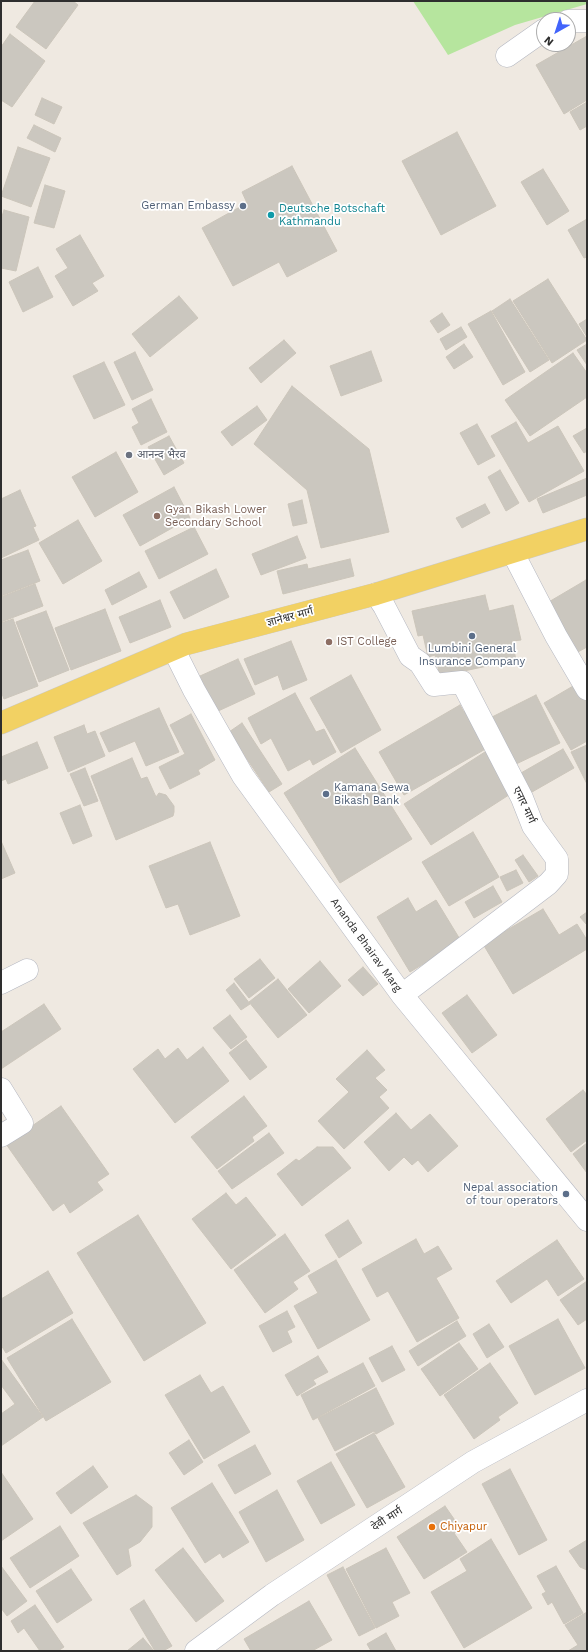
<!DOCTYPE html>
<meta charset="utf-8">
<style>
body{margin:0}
#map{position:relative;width:588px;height:1652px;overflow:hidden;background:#efe9e1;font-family:"Work Sans",sans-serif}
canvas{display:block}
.frame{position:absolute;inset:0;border:2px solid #2e2e2e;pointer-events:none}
.north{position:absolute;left:536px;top:12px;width:40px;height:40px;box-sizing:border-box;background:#fff;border:1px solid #ababab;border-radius:50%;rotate:219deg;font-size:11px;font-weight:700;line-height:16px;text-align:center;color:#2e2e2e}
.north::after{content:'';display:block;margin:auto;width:14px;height:18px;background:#4264fb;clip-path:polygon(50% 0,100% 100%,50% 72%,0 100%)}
</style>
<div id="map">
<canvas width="588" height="1652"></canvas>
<div class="frame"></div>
<div class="north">N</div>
</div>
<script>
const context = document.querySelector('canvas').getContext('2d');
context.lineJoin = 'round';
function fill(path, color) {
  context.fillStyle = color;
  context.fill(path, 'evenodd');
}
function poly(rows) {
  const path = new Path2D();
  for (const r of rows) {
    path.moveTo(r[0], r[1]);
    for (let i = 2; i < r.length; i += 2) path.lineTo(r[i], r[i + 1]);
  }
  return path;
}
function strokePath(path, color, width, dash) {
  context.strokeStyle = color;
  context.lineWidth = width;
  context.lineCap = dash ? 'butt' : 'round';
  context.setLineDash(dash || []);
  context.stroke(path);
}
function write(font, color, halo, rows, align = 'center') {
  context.font = font + ' "Work Sans","Noto Sans Devanagari",sans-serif';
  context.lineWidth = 3.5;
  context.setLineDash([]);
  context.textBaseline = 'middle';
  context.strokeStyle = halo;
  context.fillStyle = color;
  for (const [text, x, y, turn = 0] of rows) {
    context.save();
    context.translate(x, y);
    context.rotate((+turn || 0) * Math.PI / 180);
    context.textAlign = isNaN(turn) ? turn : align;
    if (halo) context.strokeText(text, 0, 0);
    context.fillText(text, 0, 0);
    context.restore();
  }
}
fill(poly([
 [413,1,587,1,587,4,515,25,448,55]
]), '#b6e59e');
const building = poly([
 [35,1,73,1,78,5,46,49,16,27,35,1],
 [10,34,45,61,12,107,1,100,1,47,10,34],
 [587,36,587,100,564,114,536,65,587,36],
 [42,98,62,107,54,124,35,115,42,98],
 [587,102,587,126,580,130,570,112,587,102],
 [34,125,61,138,55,152,27,138,34,125],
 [457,132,496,206,441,235,402,161,457,132],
 [18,147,50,158,31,207,1,196,18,147],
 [292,166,337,251,287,277,279,262,233,286,202,228,247,203,242,192,292,166],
 [543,169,569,211,547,225,521,182,543,169],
 [45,185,65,191,54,228,34,223,45,185],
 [4,210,29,217,16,271,1,268,1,220,4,210],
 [587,219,587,257,584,258,568,230,587,219],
 [80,235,104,276,92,283,98,291,73,306,55,276,68,268,56,249,80,235],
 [38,267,53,297,23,312,9,282,38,267],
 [548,279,587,340,552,363,513,301,548,279],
 [179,296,198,318,150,357,132,334,179,296],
 [510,299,549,360,530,372,492,311,510,299],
 [491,311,525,372,503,385,468,324,491,311],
 [442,313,450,325,438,333,430,321,442,313],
 [587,319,587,337,579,324,587,319],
 [461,327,467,337,446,350,440,339,461,327],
 [284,340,296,353,261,383,249,368,284,340],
 [464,344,473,357,454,369,446,357,464,344],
 [587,344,587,365,577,350,587,344],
 [371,351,382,381,341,396,330,366,371,351],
 [135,352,153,390,132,400,114,362,135,352],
 [573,353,587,373,587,397,530,436,505,400,573,353],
 [104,362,125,405,94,419,73,376,104,362],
 [292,386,369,449,389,532,321,548,307,490,254,444,292,386],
 [151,399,167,432,141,445,132,427,139,423,132,409,151,399],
 [257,406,267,420,232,446,221,432,257,406],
 [516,422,528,443,558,426,584,471,529,502,491,436,516,422],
 [477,424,495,456,478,465,460,433,477,424],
 [587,428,587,451,584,453,573,436,587,428],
 [169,436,184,463,164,475,148,447,169,436],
 [116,452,138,492,95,517,72,477,116,452],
 [500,470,519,503,506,511,488,477,500,470],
 [587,478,587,495,543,513,537,499,587,478],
 [174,487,190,518,140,546,123,515,174,487],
 [20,490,36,526,33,527,39,540,1,558,1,499,20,490],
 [302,500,307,523,293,526,288,504,302,500],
 [485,504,490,513,462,528,456,518,485,504],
 [78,520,102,561,63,584,39,543,78,520],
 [194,527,208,554,159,579,145,551,194,527],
 [297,536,306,558,261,575,252,554,297,536],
 [28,550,40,581,1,596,1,560,28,550],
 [350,559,354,576,283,594,277,571,307,564,308,569,350,559],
 [216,569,229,597,184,619,170,592,216,569],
 [139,572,147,587,112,605,105,590,139,572],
 [586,580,587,647,576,653,547,603,586,580],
 [35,584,43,606,1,622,1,597,35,584],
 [485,595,489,611,513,605,521,640,512,641,516,660,440,676,435,655,428,657,423,635,418,636,412,611,485,595],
 [160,600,171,627,130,643,119,617,160,600],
 [105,609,121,651,71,670,55,628,105,609],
 [46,611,69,670,39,682,16,622,46,611],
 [13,619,38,686,4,699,1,691,1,623,13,619],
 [291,641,307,680,283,690,278,675,255,685,244,659,291,641],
 [238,659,255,694,216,712,200,676,238,659],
 [351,675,381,730,341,753,310,698,351,675],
 [580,682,587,696,587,741,571,750,544,703,580,682],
 [295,693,316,732,324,729,336,752,313,765,310,759,288,771,271,738,261,744,248,718,295,693],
 [536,695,560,743,514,765,490,718,536,695],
 [460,705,464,712,468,710,489,747,404,795,379,752,460,705],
 [159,708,179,752,146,766,135,741,109,752,100,733,159,708],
 [191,714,215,760,198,770,200,774,170,789,159,767,185,754,170,725,191,714],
 [242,723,282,784,269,792,229,732,242,723],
 [84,725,87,734,95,731,105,756,68,772,54,737,84,725],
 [37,742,48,768,8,784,6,779,1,781,1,757,37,742],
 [587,745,587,784,571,752,587,745],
 [355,748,412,839,340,883,284,793,355,748],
 [563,749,574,768,532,792,521,773,563,749],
 [488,750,515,791,431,845,404,804,488,750],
 [132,758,141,779,147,777,156,797,159,793,166,795,174,806,174,812,173,816,116,840,91,776,132,758],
 [85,768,98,801,84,806,70,774,85,768],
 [80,805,92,836,73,844,60,813,80,805],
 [473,832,499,877,449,906,422,862,473,832],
 [1,841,15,873,1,879,1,841],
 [210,842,240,916,190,935,178,904,166,908,149,866,210,842],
 [523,855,538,876,529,882,515,860,523,855],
 [516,870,523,883,507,891,500,877,516,870],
 [493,886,502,902,474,918,465,902,493,886],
 [408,898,416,912,436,900,461,941,410,972,377,917,408,898],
 [543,909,559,935,577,924,587,940,587,949,513,994,483,944,543,909],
 [587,912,587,925,580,917,587,912],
 [260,959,275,978,249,998,234,979,260,959],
 [320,961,341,986,309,1013,288,989,320,961],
 [363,967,378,984,363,996,348,980,363,967],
 [278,979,307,1015,278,1038,249,1002,278,979],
 [234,983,250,1004,241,1010,226,990,234,983],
 [467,995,497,1035,472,1053,442,1013,467,995],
 [44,1004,61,1029,1,1069,1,1032,44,1004],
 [230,1015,247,1037,231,1049,213,1028,230,1015],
 [246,1040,267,1067,250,1080,229,1053,246,1040],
 [203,1047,229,1081,175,1123,133,1069,158,1049,165,1059,178,1048,187,1060,203,1047],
 [367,1050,385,1070,375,1078,387,1090,379,1097,389,1108,344,1149,318,1121,349,1092,336,1079,367,1050],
 [583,1090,587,1095,587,1140,571,1152,546,1119,583,1090],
 [244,1096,267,1126,252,1137,254,1141,217,1169,191,1137,244,1096],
 [61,1106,109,1174,97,1182,103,1190,70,1213,64,1203,53,1211,6,1144,61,1106],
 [396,1113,411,1130,430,1114,458,1146,428,1172,418,1160,412,1165,404,1157,389,1171,364,1142,396,1113],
 [269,1133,284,1153,232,1189,218,1171,269,1133],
 [587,1143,587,1173,573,1154,587,1143],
 [317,1147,333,1147,351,1168,302,1206,277,1174,296,1159,299,1161,317,1147],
 [226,1193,236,1205,246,1197,276,1235,231,1269,192,1219,226,1193],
 [138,1215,206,1323,144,1361,77,1253,138,1215],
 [348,1220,362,1243,339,1258,325,1235,348,1220],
 [285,1234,310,1271,293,1282,298,1289,265,1313,234,1270,285,1234],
 [416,1239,424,1254,438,1246,452,1269,436,1278,459,1318,417,1342,388,1291,377,1297,362,1269,416,1239],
 [557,1240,584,1279,558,1296,547,1279,511,1303,496,1281,557,1240],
 [336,1260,370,1320,318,1349,294,1306,318,1293,308,1276,336,1260],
 [48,1271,73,1313,6,1353,1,1345,1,1299,48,1271],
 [587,1281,587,1319,578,1325,560,1300,587,1281],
 [287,1311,295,1327,287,1331,292,1342,273,1352,259,1326,287,1311],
 [72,1319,111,1382,46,1421,7,1358,72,1319],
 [558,1319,585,1368,535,1395,509,1346,558,1319],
 [457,1321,466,1336,418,1366,409,1351,457,1321],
 [489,1324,504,1347,487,1358,473,1334,489,1324],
 [459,1343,478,1369,440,1396,421,1369,459,1343],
 [392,1346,405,1370,382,1382,369,1358,392,1346],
 [318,1356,328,1372,313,1380,316,1384,297,1396,285,1375,318,1356],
 [1,1359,43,1417,1,1446,1,1414,15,1404,1,1385,1,1359],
 [363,1363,375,1386,313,1420,301,1395,363,1363],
 [490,1363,518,1403,498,1417,500,1420,474,1439,444,1395,490,1363],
 [200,1375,211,1393,223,1386,250,1432,204,1459,165,1395,200,1375],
 [376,1388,394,1424,376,1434,374,1431,335,1451,318,1418,376,1388],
 [374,1433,405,1487,367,1508,336,1454,374,1433],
 [189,1440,203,1462,184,1475,169,1453,189,1440],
 [255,1445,271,1474,235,1494,218,1465,255,1445],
 [331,1462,355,1505,321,1524,297,1481,331,1462],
 [93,1466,108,1487,71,1514,56,1493,93,1466],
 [510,1469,547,1540,519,1555,482,1484,510,1469],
 [1,1472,33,1519,1,1541,1,1472],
 [212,1483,249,1542,223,1558,220,1553,205,1563,171,1508,212,1483],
 [277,1490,304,1540,266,1562,239,1512,277,1490],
 [136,1495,152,1507,152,1527,140,1542,128,1549,131,1566,117,1575,83,1523,136,1495],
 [445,1506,461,1529,454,1533,467,1552,424,1579,397,1537,445,1506],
 [60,1526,79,1556,30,1588,10,1558,60,1526],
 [491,1539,532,1608,464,1648,431,1592,467,1571,460,1559,491,1539],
 [587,1540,587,1570,580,1567,569,1551,587,1540],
 [183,1548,224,1601,196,1622,155,1570,183,1548],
 [386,1548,410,1593,392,1602,399,1616,376,1628,346,1569,386,1548],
 [1,1566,27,1601,7,1616,1,1608,1,1566],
 [556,1566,583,1613,564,1624,552,1602,548,1605,542,1594,546,1592,537,1576,556,1566],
 [343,1567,375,1628,359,1636,327,1575,343,1567],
 [71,1569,92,1600,57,1623,36,1591,71,1569],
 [144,1600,172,1646,163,1651,155,1651,130,1609,144,1600],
 [309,1601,332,1640,312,1651,251,1651,244,1639,309,1601],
 [35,1605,64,1647,58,1651,40,1651,24,1628,18,1633,11,1621,35,1605],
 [587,1612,587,1651,568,1651,578,1645,565,1625,587,1612],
 [386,1633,396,1651,371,1651,367,1644,386,1633],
 [143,1638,154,1651,127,1651,143,1638]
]);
fill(building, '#cbc7bf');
strokePath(building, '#cbc5ba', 1);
const minor = poly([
 [568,21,587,21],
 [507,56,544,30],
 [513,553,556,636,587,689],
 [376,594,384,606,410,656,420,663,434,685,462,682,522,798,533,826,557,859,557,874,548,884,402,995],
 [174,650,194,690,243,776,402,995,587,1220],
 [1,983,27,970],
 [1,1089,22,1123,1,1136],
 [196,1651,272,1595,473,1462,587,1400]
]);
const major = poly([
 [1,723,186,644,376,594,587,529]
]);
strokePath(minor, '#b4b7c1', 23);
strokePath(major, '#c9c9c9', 23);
strokePath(minor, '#fff', 22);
strokePath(major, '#f2d163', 22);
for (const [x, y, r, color] of [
 [243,206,4,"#5c6f8a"],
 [271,215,4,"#0f9aa8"],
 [129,455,4,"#6b7280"],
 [157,516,4,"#8d6e63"],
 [472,636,4,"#5c6f8a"],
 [329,642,4,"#8d6e63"],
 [326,794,4,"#5c6f8a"],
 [566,1194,4,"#5c6f8a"],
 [432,1527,4,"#e8710a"]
]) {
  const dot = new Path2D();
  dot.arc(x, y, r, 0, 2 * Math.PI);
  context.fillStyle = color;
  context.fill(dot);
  strokePath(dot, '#fff', 1.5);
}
write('11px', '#4e5e75', '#fff', [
 ["German Embassy",235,206],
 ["Lumbini General",472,649,"center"],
 ["Insurance Company",472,662,"center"],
 ["Kamana Sewa",334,788,"left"],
 ["Bikash Bank",334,801,"left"],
 ["Nepal association",558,1188],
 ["of tour operators",558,1201]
], 'right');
write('11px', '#0d838f', '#fff', [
 ["Deutsche Botschaft",279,209],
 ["Kathmandu",279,222]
], 'left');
write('11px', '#5b616d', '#fff', [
 ["आनन्द भैरव",137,455]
], 'left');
write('11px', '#785e54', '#fff', [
 ["Gyan Bikash Lower",165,510],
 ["Secondary School",165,523],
 ["IST College",337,642]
], 'left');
write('11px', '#2e2e2e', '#fff', [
 ["ज्ञानेश्वर मार्ग",290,617,-15],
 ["एनार मार्ग",524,805,65],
 ["Ananda Bhairav Marg",366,945,54],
 ["देवी मार्ग",387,1519,-33]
]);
write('11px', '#c56008', '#fff', [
 ["Chiyapur",440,1527]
], 'left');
</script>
